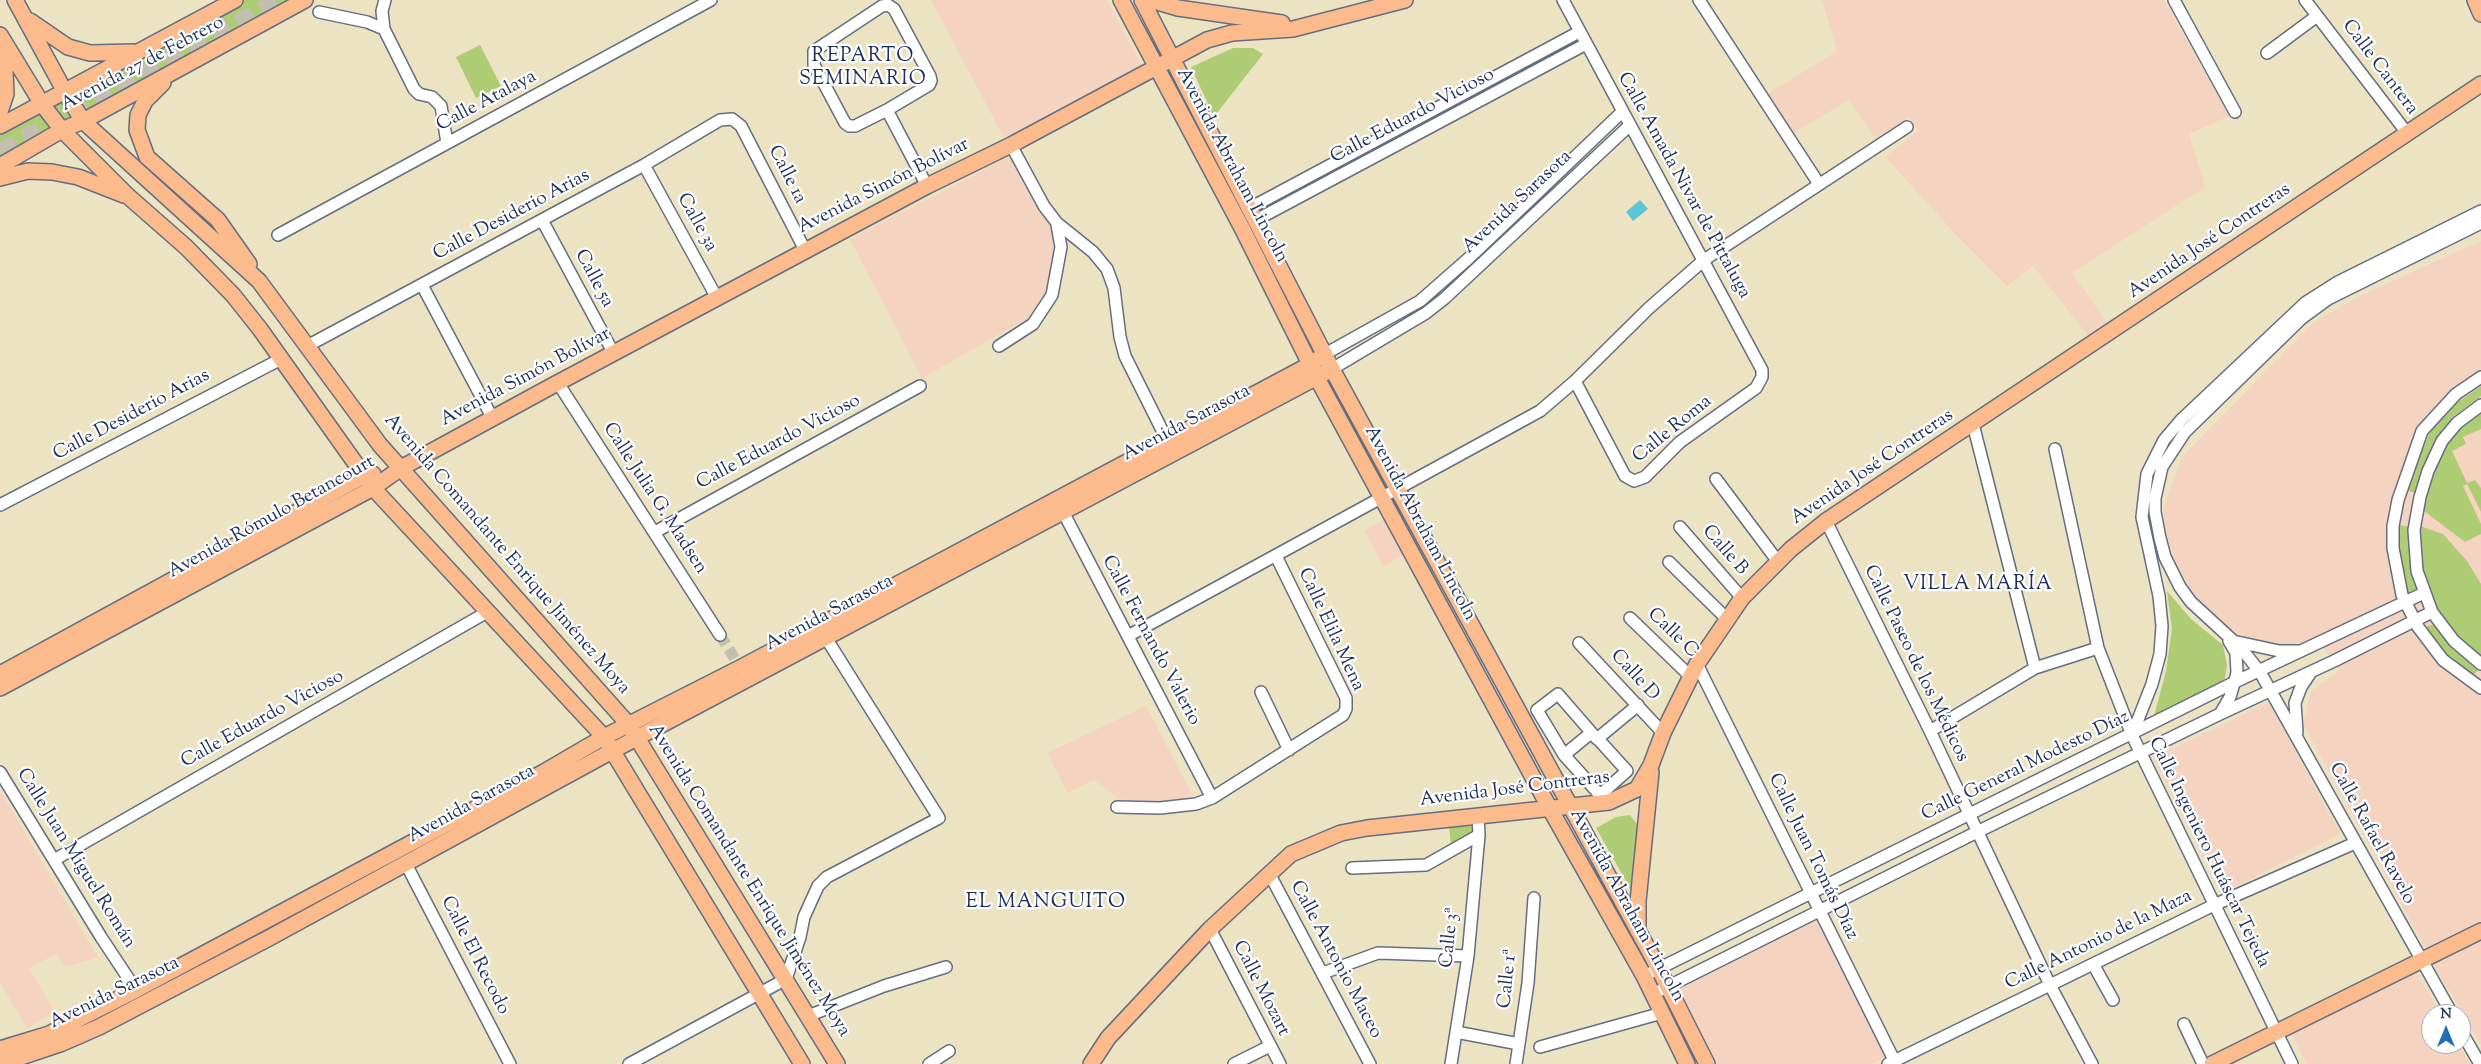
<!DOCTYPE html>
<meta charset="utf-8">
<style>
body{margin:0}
#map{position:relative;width:2481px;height:1064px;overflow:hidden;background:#ece3c3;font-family:"Sorts Mill Goudy",serif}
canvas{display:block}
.north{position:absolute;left:2421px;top:1004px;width:50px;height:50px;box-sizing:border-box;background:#fff;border:1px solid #a4acbf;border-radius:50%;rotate:0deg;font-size:14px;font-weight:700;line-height:20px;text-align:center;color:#1b2f5e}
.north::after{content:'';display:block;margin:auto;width:18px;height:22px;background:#1f6fb2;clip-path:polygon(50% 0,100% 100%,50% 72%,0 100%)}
</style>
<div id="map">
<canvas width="2481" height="1064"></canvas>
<div class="north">N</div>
</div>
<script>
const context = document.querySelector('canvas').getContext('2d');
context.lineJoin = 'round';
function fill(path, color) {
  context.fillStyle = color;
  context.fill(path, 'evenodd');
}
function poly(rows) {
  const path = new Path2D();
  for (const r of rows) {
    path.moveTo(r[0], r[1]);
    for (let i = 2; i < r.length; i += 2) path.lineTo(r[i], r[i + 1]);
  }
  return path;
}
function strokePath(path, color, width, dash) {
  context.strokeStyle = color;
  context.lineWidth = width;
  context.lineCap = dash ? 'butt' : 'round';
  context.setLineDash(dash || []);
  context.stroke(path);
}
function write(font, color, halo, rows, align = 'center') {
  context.font = font + ' "Sorts Mill Goudy",serif';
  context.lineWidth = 4.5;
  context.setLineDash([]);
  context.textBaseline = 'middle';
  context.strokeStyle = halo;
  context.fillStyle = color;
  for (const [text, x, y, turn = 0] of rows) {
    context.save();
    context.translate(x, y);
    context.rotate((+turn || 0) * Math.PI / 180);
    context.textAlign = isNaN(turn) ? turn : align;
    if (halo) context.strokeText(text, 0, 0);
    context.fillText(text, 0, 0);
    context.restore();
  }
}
fill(poly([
 [931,0,1107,0,1142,66,1004,138],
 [1822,0,2164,0,2229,116,2189,134,2205,187,2072,273,2108,324,2090,338,2033,266,2007,286,1961,240,1885,157,1918,131,1909,117,1876,139,1849,100,1792,134,1768,94,1837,51],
 [1013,155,1052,227,1054,270,1048,297,1037,313,922,378,850,239],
 [2481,241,2481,924,2427,951,2303,724,2311,691,2339,671,2334,661,2318,640,2290,646,2259,642,2233,631,2196,600,2168,547,2163,509,2182,457,2314,322,2359,296],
 [1387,518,1405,554,1383,566,1364,530],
 [2269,702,2340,834,2222,893,2153,758],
 [1146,706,1192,794,1178,802,1153,803,1119,799,1094,780,1068,793,1047,753],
 [0,790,98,957,65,967,56,954,29,968,55,1012,27,1028,0,983],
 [1818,919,1885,1057,1871,1064,1716,1064,1677,990],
 [2481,941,2481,1045,2434,965],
 [2417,973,2441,1014,2431,1014,2431,1044,2458,1044,2470,1064,2307,1064,2291,1033]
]), '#f5d3c1');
fill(poly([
 [242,0,299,0,0,162,0,130],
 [480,45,501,86,476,98,456,57],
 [1233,48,1253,48,1263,54,1214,117,1191,67],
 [2481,386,2481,396,2453,417,2437,439,2415,493,2406,490,2429,434,2448,409],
 [2481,413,2481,429,2463,437,2466,444,2452,451,2467,483,2475,480,2481,488,2481,512,2467,484,2463,486,2481,524,2481,534,2465,542,2420,508,2442,448,2461,424],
 [2399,525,2409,527,2409,559,2417,589,2408,592,2400,561],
 [2420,526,2443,534,2467,561,2481,584,2481,657,2465,645,2447,626,2436,608,2421,567],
 [2167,591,2192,620,2223,645,2227,666,2224,683,2153,720,2166,671,2172,629],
 [2434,624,2454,650,2478,670,2472,677,2447,657,2425,627],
 [1630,815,1637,824,1638,890,1635,897,1596,828,1616,817],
 [1474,822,1476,833,1451,847,1449,825]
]), '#aecc73');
fill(poly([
 [1640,200,1648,209,1633,221,1626,212]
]), '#5bc6d5');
strokePath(poly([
 [720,635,735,659]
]), '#c2bfaf', 11, [11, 5.5]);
strokePath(poly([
 [0,152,281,0]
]), '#c2bfaf', 18, [18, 9]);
const minor = poly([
 [385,0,382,11,384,29,414,89,419,94,432,97,441,106,447,143],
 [1563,0,1762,370,1762,377,1756,388,1680,442,1645,477,1634,481,1625,476,1575,381],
 [1699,0,1819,184],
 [2174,0,2235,112],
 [2305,0,2407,133],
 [888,5,894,9,930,76,931,81,929,85,887,110,855,126,849,126,845,123,814,65,814,51,882,6,888,5],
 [319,12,367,22,384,29],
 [2267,53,2317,16],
 [887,110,927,186],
 [1011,145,1044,206,1057,223,1093,252,1107,269,1114,288,1120,337,1125,356,1167,440],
 [644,165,717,298],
 [1250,208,1579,32],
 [542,220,614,354],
 [1256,220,1586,44],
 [278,235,711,0],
 [422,285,493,419],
 [309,345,644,165,720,120,732,119,741,126,805,250],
 [999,346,1033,324,1052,295,1061,247,1057,225],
 [1325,354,1420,301,1469,258,1622,112],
 [1332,369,1426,313,1445,298,1629,126],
 [2481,377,2456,394,2422,431,2398,500,2393,526,2393,548,2402,595,2418,627,2443,660,2481,688],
 [558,383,720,635],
 [2481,405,2457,423,2442,441,2428,471,2420,497,2414,530,2417,571,2432,612,2454,641,2481,664],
 [1973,424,2035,668],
 [2055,449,2098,648,2132,735,2292,1064],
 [1716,479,1779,563],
 [0,505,281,359],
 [1060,506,1212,798],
 [1826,521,1930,731,2050,985,2092,1064],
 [1680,527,1742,598],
 [655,532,920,386],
 [1669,562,1727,619],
 [1630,618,1690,676],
 [1128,636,1540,411,1575,381,1649,308,1704,260,1907,127],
 [2233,641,2279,651,2298,651],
 [1579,643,1663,733],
 [1697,664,1896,1064],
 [1261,692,1289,750],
 [2220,714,2230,697,2237,673,2236,653,2229,641],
 [1930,731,2035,668,2098,648],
 [2297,732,2295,703,2301,687,2311,672],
 [1591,733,1564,755,1600,795,1627,771,1598,739],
 [2132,735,2152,684,2160,654,2162,626,2159,596,2142,517,2147,474,2164,440,2181,420,2305,303,2338,282,2481,211],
 [1564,755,1537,710,1558,694,1597,739,1638,705],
 [0,772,101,937,136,990],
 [1117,807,1160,808,1196,804,1212,798,1343,715,1346,709,1346,698,1276,556],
 [54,860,489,611],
 [406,864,510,1064],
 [1352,868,1426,865,1479,835],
 [1269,873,1370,1064],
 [1210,929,1280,1064],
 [2093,964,2113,1000],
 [1652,972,2235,682,2424,593],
 [1323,973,1378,953,1468,956],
 [1661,990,1977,832,2220,714,2334,661,2432,612],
 [2452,1014,2260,672,2241,648,2191,602,2180,587,2165,557,2160,538,2155,512,2155,498,2162,467,2185,432,2302,318,2328,299,2481,223],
 [808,1016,884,986,946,967],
 [2184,1024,2203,1064],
 [2461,1031,2480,1064],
 [1456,1032,1519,1044],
 [1540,1047,1662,1013],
 [629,1064,786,979,800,937,804,917,818,886,827,877,939,818,826,638],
 [929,1064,949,1051],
 [1234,1064,1270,1046],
 [1451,1064,1468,956,1479,835,1478,815],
 [1516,1064,1528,983,1534,898],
 [1888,1064,2214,905,2355,843]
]);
const major = poly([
 [15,0,65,92,83,121,259,281,380,445,629,725,837,1064],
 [1121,0,1242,228,1317,378,1549,807,1644,976,1687,1064],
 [1142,0,1332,369,1659,969,1707,1064],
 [1151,0,1178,8,1282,23],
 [2475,0,2481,14],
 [30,21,68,47,90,53,133,52],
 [0,35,42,104,62,130,129,197,186,247,233,295,260,329,373,488,604,737,802,1064],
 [163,83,145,101,138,115,137,130,147,157,218,220,249,264],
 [0,112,6,94,4,46],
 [0,126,235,0],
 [0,166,62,130,83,121,305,0],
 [0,178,28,171,52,172,78,177,124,195],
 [0,674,365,475,373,474],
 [0,688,373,488,401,468,550,387,927,186,1011,145,1207,40,1232,33,1293,29,1405,0],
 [1638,931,1638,901,1651,772],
 [0,1049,49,1034,136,990,544,772,604,737,740,668,1311,364,1325,354],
 [0,1064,60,1044,99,1027,269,938,612,751,1332,369],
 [1091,1064,1108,1038,1210,929,1291,854,1341,833,1367,828,1609,802,1637,789,1651,765,1663,733,1697,664,1742,598,1791,549,1826,521,2481,84],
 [2212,1064,2481,931]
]);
strokePath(minor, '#646e81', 14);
strokePath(major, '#646e81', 18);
strokePath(minor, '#fff', 11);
strokePath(major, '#fbbb8d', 15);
write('19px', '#1b2f5e', '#fff', [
 ["Avenida 27 de Febrero",143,65,-28],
 ["Calle Cantera",2379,68,53],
 ["Calle Atalaya",487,102,-28],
 ["Calle Eduardo Vicioso",1413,117,-28],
 ["Avenida Abraham Lincoln",1231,166,62],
 ["Calle 1a",786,175,63],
 ["Calle Amada Nivar de Pittaluga",1683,186,61],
 ["Avenida Simón Bolívar",884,187,-27],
 ["Avenida Sarasota",1518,203,-43],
 ["Calle Desiderio Arias",512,216,-28],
 ["Calle 3a",696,223,61],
 ["Avenida José Contreras",2210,242,-34],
 ["Calle 5a",593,279,62],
 ["Avenida Simón Bolívar",526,378,-28],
 ["Calle Desiderio Arias",132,416,-28],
 ["Avenida Sarasota",1187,424,-28],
 ["Calle Roma",1673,430,-39],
 ["Calle Eduardo Vicioso",779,443,-28],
 ["Avenida José Contreras",1873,468,-34],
 ["Calle Julia G. Madsen",654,499,57],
 ["Avenida Rómulo Betancourt",272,518,-29],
 ["Avenida Abraham Lincoln",1419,524,62],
 ["Calle B",1724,551,49],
 ["Avenida Comandante Enrique Jiménez Moya",506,555,49],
 ["Avenida Sarasota",830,614,-28],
 ["Calle Elila Mena",1330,630,65],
 ["Calle C",1672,634,44],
 ["Calle Fernando Valerio",1150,641,62],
 ["Calle Paseo de los Médicos",1915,664,64],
 ["Calle D",1634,676,47],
 ["Calle Eduardo Vicioso",263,720,-29],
 ["Calle General Modesto Díaz",2026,767,-26],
 ["Avenida José Contreras",1515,790,-7],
 ["Avenida Sarasota",472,805,-29],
 ["Calle Rafael Ravelo",2371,834,61],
 ["Calle Ingeniero Huáscar Tejeda",2208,853,64],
 ["Calle Juan Tomás Díaz",1812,857,64],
 ["Calle Juan Miguel Román",75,859,58],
 ["Avenida Comandante Enrique Jiménez Moya",748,881,58],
 ["Avenida Abraham Lincoln",1626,906,61],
 ["Calle 3ª",1451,938,-84],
 ["Calle Antonio de la Maza",2099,941,-26],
 ["Calle El Recodo",474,956,63],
 ["Calle Antonio Maceo",1335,960,62],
 ["Calle 1ª",1509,979,-84],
 ["Calle Mozart",1260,989,63],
 ["Avenida Sarasota",115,994,-26]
]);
context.letterSpacing = '1px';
write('20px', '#1b2f5e', '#fff', [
 ["REPARTO",863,58],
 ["SEMINARIO",863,81],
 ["VILLA MARÍA",1978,586],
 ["EL MANGUITO",1046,904]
]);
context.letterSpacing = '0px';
</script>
